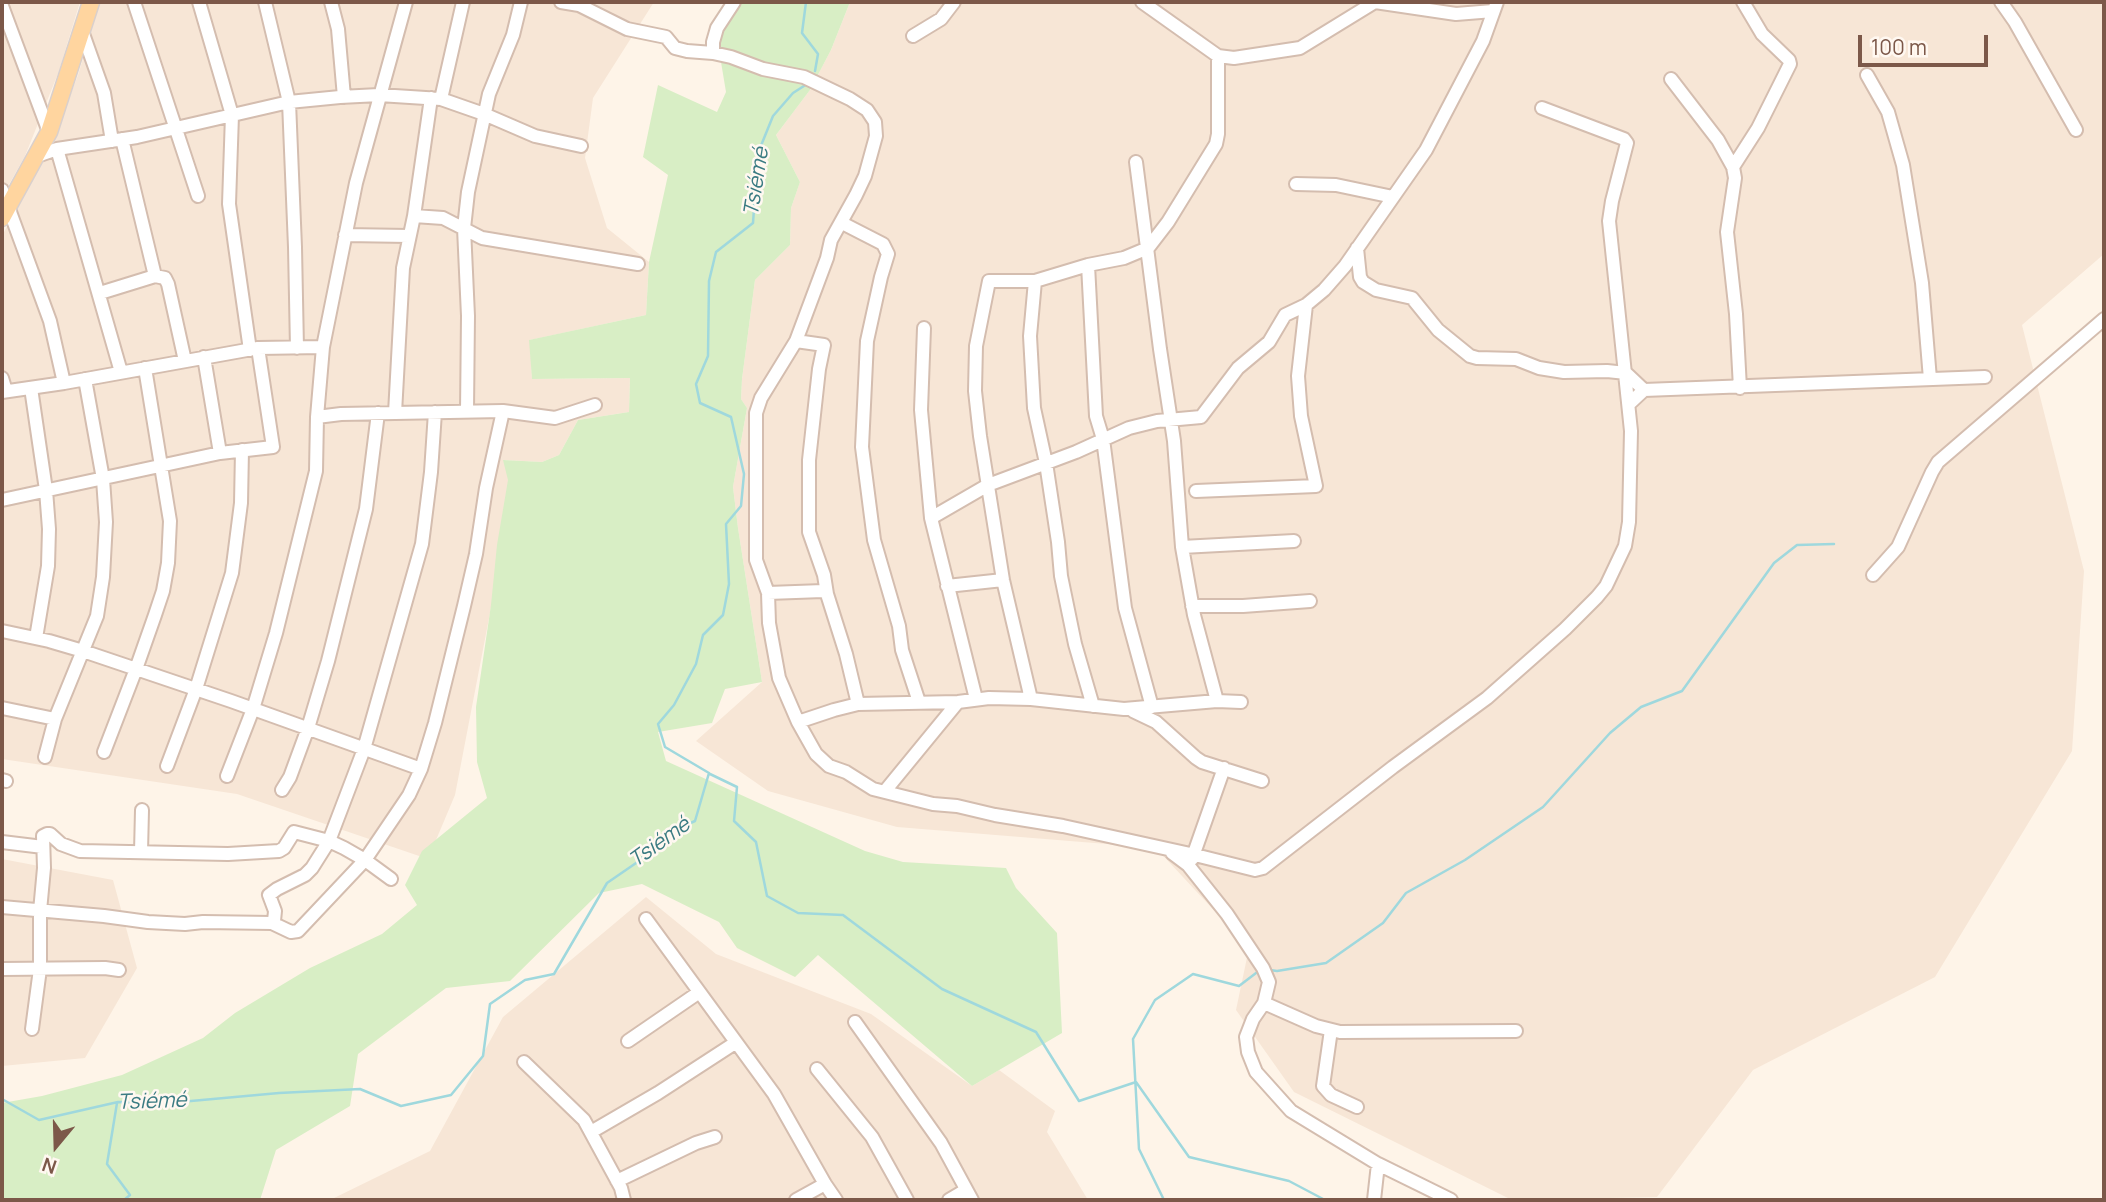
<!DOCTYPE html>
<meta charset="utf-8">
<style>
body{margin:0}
#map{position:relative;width:2106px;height:1202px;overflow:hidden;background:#fef4e8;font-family:Manrope,sans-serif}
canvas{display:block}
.frame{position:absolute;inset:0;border:4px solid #7c5849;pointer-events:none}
.north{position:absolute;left:21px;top:1111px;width:70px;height:70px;-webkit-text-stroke:5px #fff8f1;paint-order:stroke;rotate:199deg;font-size:19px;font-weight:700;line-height:28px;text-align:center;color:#7c5849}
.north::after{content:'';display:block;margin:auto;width:24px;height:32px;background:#7c5849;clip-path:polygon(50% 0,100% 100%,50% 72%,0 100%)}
.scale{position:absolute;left:1858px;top:35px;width:130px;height:32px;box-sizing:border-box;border:4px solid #7c5849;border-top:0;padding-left:9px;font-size:21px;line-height:24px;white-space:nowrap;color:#7c5849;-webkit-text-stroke:5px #fff8f1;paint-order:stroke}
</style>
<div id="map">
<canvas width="2106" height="1202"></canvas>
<div class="frame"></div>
<div class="north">N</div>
<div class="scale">100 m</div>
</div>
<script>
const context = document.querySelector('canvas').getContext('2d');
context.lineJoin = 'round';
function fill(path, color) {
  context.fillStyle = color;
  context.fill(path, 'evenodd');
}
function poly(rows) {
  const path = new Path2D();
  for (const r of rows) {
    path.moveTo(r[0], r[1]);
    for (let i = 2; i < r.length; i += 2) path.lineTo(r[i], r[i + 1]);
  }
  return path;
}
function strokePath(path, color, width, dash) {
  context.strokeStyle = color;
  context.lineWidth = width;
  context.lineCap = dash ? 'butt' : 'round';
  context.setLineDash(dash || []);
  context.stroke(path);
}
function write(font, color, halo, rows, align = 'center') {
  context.font = font + ' Manrope,sans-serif';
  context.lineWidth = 5;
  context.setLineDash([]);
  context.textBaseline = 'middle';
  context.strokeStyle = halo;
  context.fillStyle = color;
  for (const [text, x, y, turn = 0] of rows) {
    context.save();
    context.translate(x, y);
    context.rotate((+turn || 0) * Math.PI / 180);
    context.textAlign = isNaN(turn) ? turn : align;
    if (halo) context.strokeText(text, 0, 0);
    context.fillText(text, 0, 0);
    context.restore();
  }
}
fill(poly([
 [2,2,80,2,59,71,25,156,2,197],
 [100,2,654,2,593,98,585,158,607,228,649,262,646,315,530,340,532,379,630,378,629,412,578,420,559,455,542,462,504,460,515,483,455,795,428,859,237,794,2,759,2,236,56,132,78,75],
 [850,2,2104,2,2104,254,2022,325,2084,571,2072,751,1935,977,1753,1070,1657,1197,1512,1200,1294,1092,1236,1010,1249,948,1156,848,897,827,768,791,696,741,762,682,738,528,733,487,747,408,741,399,742,379,755,280,790,245,791,208,800,182,776,135,810,90,831,50],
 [2,859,113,880,137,968,85,1058,2,1066],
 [646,897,716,954,871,1014,972,1086,999,1070,1055,1111,1047,1132,1088,1200,330,1200,430,1151,503,1017]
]), '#f7e6d6');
fill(poly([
 [741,2,850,2,831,50,810,90,776,135,800,182,791,208,790,245,755,280,742,379,741,399,747,408,733,487,738,528,762,682,725,689,712,723,658,732,666,761,865,851,903,862,1006,868,1016,888,1057,933,1062,1033,972,1086,818,955,795,977,737,948,719,922,642,884,599,893,510,981,446,988,358,1054,350,1106,276,1150,260,1200,2,1200,2,1103,42,1096,122,1075,203,1038,235,1013,310,968,382,934,417,905,405,885,422,851,487,798,477,762,476,707,491,605,497,545,508,480,503,460,542,462,559,455,578,420,629,412,630,378,532,379,529,340,646,315,649,262,668,175,643,157,658,85,717,112,726,92,717,38]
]), '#d8eec5');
strokePath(poly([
 [806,2,802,33,818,54,815,71],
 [710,774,737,787,734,821,756,842,767,896,798,913,843,915,942,989,1036,1032,1079,1101,1136,1082,1189,1157,1289,1181,1325,1200],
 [1270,970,1277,971,1326,963,1383,923,1406,893,1465,860,1543,807,1610,733,1641,707,1682,691,1774,563,1797,545,1834,544],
 [2,1099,39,1120,118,1102,169,1103,279,1093,360,1089,401,1106,451,1095,483,1056,490,1004,525,980,554,974,607,883,639,861,666,834,695,821,709,773,665,747,658,724,674,705,696,664,703,635,723,615,729,584,726,524,741,506,744,474,731,417,700,403,696,384,708,356,709,281,716,252,753,223,758,153,773,116,793,93,807,84],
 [117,1103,107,1164,130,1195,124,1200],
 [1164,1200,1139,1149,1133,1039,1155,1000,1193,974,1239,986,1260,970]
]), '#9fd8dd', 2.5);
const minor = poly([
 [134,2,198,196],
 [199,2,232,115,229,204,250,350],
 [265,2,289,102,295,247,297,348],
 [331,2,338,29,344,97],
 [561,2,579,5,627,29,666,37,675,48,687,51,713,53,731,57,763,69,804,77,850,99,867,110,875,122,876,136,865,176,856,195,831,240,827,258,796,341,761,398,756,413,756,560,768,593,769,623,779,678,798,722,816,754,829,766,846,772,873,789,933,804,957,806,995,815,1063,826,1195,855,1255,870,1263,868,1393,767,1487,698,1565,629,1597,597,1606,586,1625,546,1629,522,1631,431,1609,221,1612,201,1627,143,1624,139,1542,108],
 [1142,2,1218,56,1234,58,1300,48,1375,2],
 [1375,2,1456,14,1493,11],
 [2001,2,2015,22,2076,130],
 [2,6,49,132],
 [82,31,104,93,112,141],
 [913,36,941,19,954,2],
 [713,53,713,42,717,28,734,2],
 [1867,75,1888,112,1903,165,1922,283,1930,379],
 [1671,79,1718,140,1733,167,1735,178,1727,232,1736,314,1740,388],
 [441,99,463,2],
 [122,139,155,276],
 [57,149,121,372],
 [37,156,57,149,137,137,289,102,340,97,379,95,441,99,484,114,535,136,581,146],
 [1136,162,1160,349,1174,441,1182,547,1194,615,1217,701],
 [1733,167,1758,128,1790,64,1789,60,1762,34,1743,2],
 [1296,184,1336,185,1393,197],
 [2,190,50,321,64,383],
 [414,216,443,218,482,238,638,264],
 [842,223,883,244,888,254,881,277,867,341,862,447,874,540,899,626,902,650,919,702],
 [345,235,409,236],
 [1357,248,1360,277,1363,282,1376,290,1412,298,1438,330,1470,356,1477,358,1516,359,1539,368,1564,372,1607,371,1626,373,1644,390],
 [1088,265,1096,416,1103,439,1125,608,1152,707],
 [1035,281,1030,336,1034,408,1046,463,1058,542,1061,576,1075,644,1093,706],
 [100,293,155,276,165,278,168,284,185,361],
 [924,328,921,410,931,518,976,699],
 [796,341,824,345,819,369,809,460,809,532,824,575,827,594],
 [204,357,220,453],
 [2,378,6,391],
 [31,388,46,490,49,529,48,566,36,638],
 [2,392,64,383,258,348,323,347],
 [1629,404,1644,390,1985,377],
 [467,411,468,316,464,228,468,192,489,94,513,35,521,2],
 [395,413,403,268,414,216,431,98],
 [317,417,341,414,503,411,555,418,595,405],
 [1196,491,1316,486,1301,416,1298,376,1306,305],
 [2,500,220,453,273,447,258,348],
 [931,518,988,485,1076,452,1129,428,1157,421,1201,417,1238,368,1269,342,1285,315,1306,305,1324,290,1345,266,1426,150,1483,41,1497,2],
 [1182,547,1294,541],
 [1873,575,1898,547,1932,472,1938,462,2104,319],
 [947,586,1003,580],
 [768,593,823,591,827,594,846,654,858,704],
 [1192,606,1243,606,1310,601],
 [2,631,49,641,83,651,231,701,421,769],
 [1031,699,1003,580,980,436,975,391,976,346,989,281,1035,281,1088,265,1124,258,1148,248,1168,222,1216,144,1218,134,1218,56],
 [2,708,55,719],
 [1133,711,1156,722,1196,758,1202,762,1262,781],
 [798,722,834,710,858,704,958,702,989,698,1031,699,1124,709,1217,701,1241,702],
 [104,752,136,669,155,615,163,591,168,563,170,521,145,368],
 [45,757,55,719,97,616,103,577,106,522,103,479,85,379],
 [167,766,196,689,232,573,241,503,242,450],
 [227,776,253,709,276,633,316,471,317,417,323,347,356,183,406,2],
 [2,780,6,781],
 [282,790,290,777,308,728,328,661,366,509,378,413],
 [885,791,958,702],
 [2,842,43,847],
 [141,852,142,810],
 [1172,853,1188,865,1227,914,1263,968,1269,982,1264,1003,1253,1019,1246,1037,1248,1052,1256,1072,1291,1111,1378,1164,1374,1200],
 [1192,859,1224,768],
 [2,907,104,916,148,922,185,924,203,922,272,923,274,921,275,911,269,895,277,889,305,875,312,868,329,841,364,749,422,544,431,472,435,412],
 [646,919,774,1094,825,1184,836,1200],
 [272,923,291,932,298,931,365,860,409,795,421,769,435,723,464,606,476,554,486,488,503,411],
 [2,969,105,968,119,970],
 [1264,1003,1316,1026,1340,1032,1516,1031],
 [855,1022,941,1143,972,1200],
 [32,1029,40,969,40,911,44,868,43,836,47,834,50,834,61,844,80,851,228,854,279,851,284,848,294,832,329,841,344,848,365,860,391,879],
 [1331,1030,1323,1086,1331,1095,1357,1107],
 [628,1041,698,993],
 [524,1062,584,1120,621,1188,624,1200],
 [817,1069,872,1137,907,1200],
 [591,1132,658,1093,735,1043],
 [1378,1164,1451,1200],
 [617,1181,696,1143,715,1137],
 [796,1200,825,1184],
 [949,1200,966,1190]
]);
const major = poly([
 [2,218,49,132,91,2]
]);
strokePath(minor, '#d4bdaf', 16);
strokePath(major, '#dad0cc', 19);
strokePath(minor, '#fff', 12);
strokePath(major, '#ffd59f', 16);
write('italic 21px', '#3a7b82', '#fff8f1', [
 ["Tsiémé",757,182,-81],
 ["Tsiémé",660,843,-36],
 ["Tsiémé",152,1102,-2]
]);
</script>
